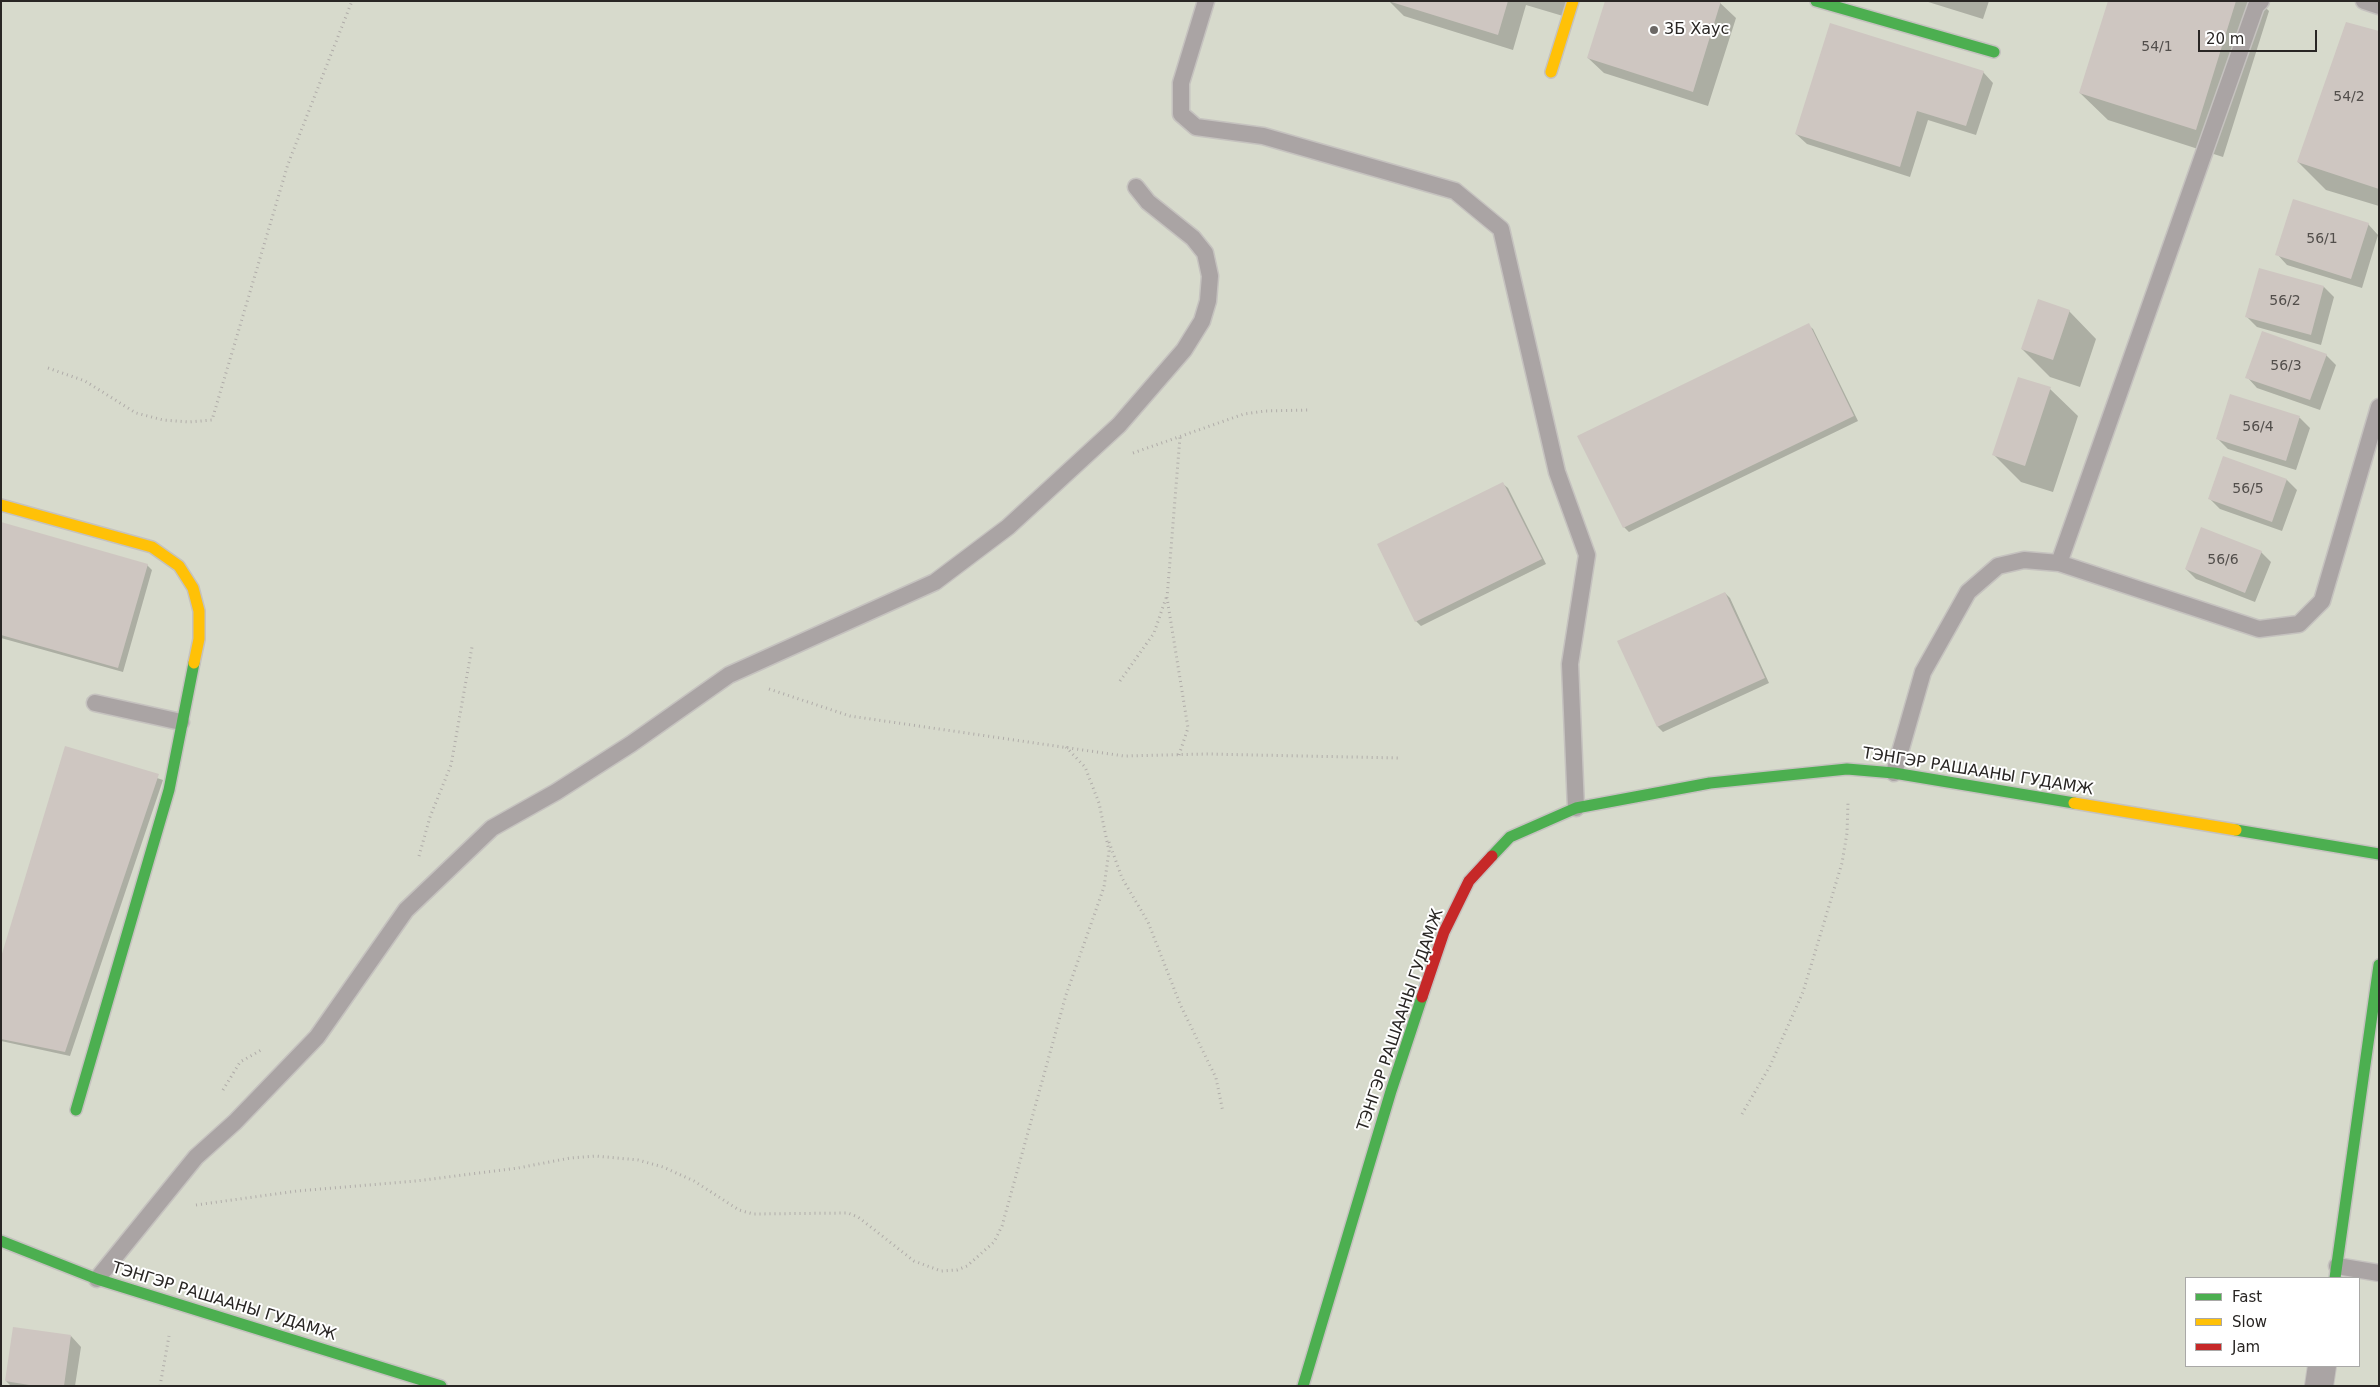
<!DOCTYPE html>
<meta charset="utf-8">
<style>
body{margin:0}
#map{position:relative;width:2380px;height:1387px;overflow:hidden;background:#e8e4e0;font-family:"DejaVu Sans",sans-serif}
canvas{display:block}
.frame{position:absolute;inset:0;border:2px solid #292624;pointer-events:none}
.legend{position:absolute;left:2185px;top:1277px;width:175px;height:90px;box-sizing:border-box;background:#fff;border:1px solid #a9a8a7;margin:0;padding:6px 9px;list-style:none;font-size:15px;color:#292624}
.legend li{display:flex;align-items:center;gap:10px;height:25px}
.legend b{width:25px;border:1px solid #a9a8a7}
.scale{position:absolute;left:2198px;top:30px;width:119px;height:22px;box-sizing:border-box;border:2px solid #292624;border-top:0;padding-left:6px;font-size:15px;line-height:18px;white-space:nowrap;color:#292624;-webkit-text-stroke:4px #fff;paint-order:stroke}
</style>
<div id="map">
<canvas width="2380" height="1387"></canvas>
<div class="frame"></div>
<ul class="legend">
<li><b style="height:6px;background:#4caf50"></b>Fast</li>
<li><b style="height:6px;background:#ffc107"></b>Slow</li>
<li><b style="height:6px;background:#c62828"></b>Jam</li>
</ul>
<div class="scale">20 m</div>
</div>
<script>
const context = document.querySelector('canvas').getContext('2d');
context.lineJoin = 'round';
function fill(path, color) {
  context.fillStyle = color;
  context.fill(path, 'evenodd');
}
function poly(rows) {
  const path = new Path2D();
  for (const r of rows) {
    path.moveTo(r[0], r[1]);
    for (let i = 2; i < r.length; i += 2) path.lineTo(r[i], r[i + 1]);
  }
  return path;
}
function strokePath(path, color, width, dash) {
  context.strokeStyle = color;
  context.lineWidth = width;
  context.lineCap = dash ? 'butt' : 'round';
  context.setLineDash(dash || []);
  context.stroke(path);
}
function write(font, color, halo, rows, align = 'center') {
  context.font = font + ' "DejaVu Sans",sans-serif';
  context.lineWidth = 4;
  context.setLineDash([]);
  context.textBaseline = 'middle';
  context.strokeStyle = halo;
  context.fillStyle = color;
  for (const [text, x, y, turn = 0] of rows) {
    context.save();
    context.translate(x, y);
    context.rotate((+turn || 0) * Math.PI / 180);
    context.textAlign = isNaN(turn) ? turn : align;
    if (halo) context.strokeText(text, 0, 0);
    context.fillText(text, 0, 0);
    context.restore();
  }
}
fill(poly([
 [1,1,2379,1,2379,1386,1,1386],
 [2186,1278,2359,1278,2359,1366,2186,1366]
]), '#d7dacc');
fill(poly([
 [1389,1,1568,1,1563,16,1526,5,1513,50,1404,16],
 [1718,1,1736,18,1708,106,1604,73,1588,58],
 [1925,1,1989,1,1983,19],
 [2109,1,2259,1,2269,11,2223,157,2108,120,2080,93],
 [2379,32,2379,206,2326,190,2298,162],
 [1983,72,1993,83,1976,135,1928,120,1910,177,1807,144,1796,134],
 [2368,224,2378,235,2362,288,2287,265,2277,254],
 [2324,287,2334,297,2321,345,2257,327,2246,316],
 [2069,311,2096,339,2080,387,2050,377,2022,349],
 [1808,325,1813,329,1858,421,1629,532,1624,527],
 [2326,355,2336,365,2320,410,2257,388,2247,377],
 [2050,389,2078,416,2053,492,2021,482,1993,454],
 [2231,396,2300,418,2310,428,2296,470,2228,449,2217,438],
 [2224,458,2287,480,2297,490,2282,531,2220,509,2210,499],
 [1503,484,1508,488,1546,564,1421,626,1416,621],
 [1,524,147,565,152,570,123,672,1,638],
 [2261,552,2271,562,2255,602,2196,579,2186,569],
 [1725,593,1730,598,1769,683,1663,732,1658,727,1619,641],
 [66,748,163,780,70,1056,1,1041,1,961],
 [71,1336,81,1347,75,1386,11,1386,6,1381]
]), '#0003');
fill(poly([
 [1388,1,1508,1,1498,35],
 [1605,1,1721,1,1693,92,1587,58],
 [2108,1,2236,1,2196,130,2079,93],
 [2346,22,2379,31,2379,189,2297,162],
 [1830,23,1984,71,1966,126,1917,111,1900,167,1795,134],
 [2293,199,2369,223,2351,279,2275,255],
 [2259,268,2324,286,2311,335,2245,317],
 [2038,299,2070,310,2053,360,2021,349],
 [1809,323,1854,416,1623,528,1577,436],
 [2262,331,2327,354,2310,400,2245,378],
 [2018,377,2051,387,2025,466,1992,455],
 [2230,394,2300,416,2286,461,2216,439],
 [2223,456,2287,479,2272,522,2208,499],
 [1503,482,1542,559,1415,622,1377,544],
 [1,522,148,564,118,668,1,635],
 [2201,527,2262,551,2245,593,2185,569],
 [1725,592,1765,678,1657,727,1617,641],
 [65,746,159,774,65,1052,1,1039,1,957],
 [13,1327,71,1335,64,1386,35,1386,5,1381]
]), '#cec6c1');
const lane = poly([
 [1206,1,1181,83,1181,114,1196,127,1263,136,1455,191,1501,229,1557,472,1587,555,1570,664,1576,808],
 [2364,1,2379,6],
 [2059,563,2256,6,2261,1],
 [95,703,181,722],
 [1894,773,1923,672,1968,592,1998,566,2024,560,2059,563,2259,629,2299,624,2322,601,2379,407],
 [2337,1266,2379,1273],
 [97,1279,196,1157,235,1122,317,1037,406,910,492,828,556,792,631,744,729,675,935,582,1008,527,1119,425,1184,350,1202,321,1208,301,1210,276,1205,253,1193,238,1148,202,1136,187]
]);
const street = poly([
 [2319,1386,2322,1366]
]);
const fast = poly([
 [1816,1,1994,52],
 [2236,830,2379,854],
 [1492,856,1510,837,1576,808,1710,783,1847,769,1894,773,2074,803],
 [76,1110,169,790,194,663],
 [1,1241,97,1279,441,1386],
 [2335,1278,2379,965],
 [1303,1386,1391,1091,1422,997]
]);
const slow = poly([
 [1551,72,1573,1],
 [1,505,152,547,179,566,193,588,199,611,199,639,194,663],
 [2074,803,2236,830]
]);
const jam = poly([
 [1422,997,1444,932,1469,881,1492,856]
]);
strokePath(lane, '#c5c2bf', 19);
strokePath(street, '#c5c2bf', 30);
strokePath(fast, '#c5c2bf', 14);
strokePath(slow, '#c5c2bf', 14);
strokePath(jam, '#c5c2bf', 14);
strokePath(poly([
 [48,368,85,381,136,413,163,420,189,422,212,420,288,164,352,1],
 [1133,453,1244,414,1265,411,1308,410],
 [1120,681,1154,633,1166,598],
 [769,689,850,716,1124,756,1207,754,1400,758],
 [1179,755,1188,728,1167,598,1180,437],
 [1109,842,1122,878,1148,922,1180,1004,1216,1078,1223,1112],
 [419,856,430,817,451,765,472,647],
 [223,1090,240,1062,263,1049],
 [1742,1114,1770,1066,1803,992,1842,863,1847,833,1848,803],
 [196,1205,297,1191,416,1181,518,1168,570,1158,596,1156,638,1160,663,1167,694,1181,739,1210,753,1214,848,1213,858,1217,914,1261,941,1271,957,1270,967,1266,994,1242,1002,1226,1066,995,1104,887,1109,851,1099,803,1085,767,1066,747],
 [160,1386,169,1336]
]), '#b0aca9', 3, [1, 4]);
strokePath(lane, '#aaa4a4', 16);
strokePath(street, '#aaa4a4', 28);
strokePath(fast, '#4caf50', 11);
strokePath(slow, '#ffc107', 11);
strokePath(jam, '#c62828', 11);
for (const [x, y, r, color] of [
 [1654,30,5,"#6c6866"]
]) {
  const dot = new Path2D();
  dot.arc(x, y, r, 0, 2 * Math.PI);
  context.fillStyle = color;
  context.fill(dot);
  strokePath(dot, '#fff', 2);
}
write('14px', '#524e4b', null, [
 ["54/1",2157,47],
 ["54/2",2349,97],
 ["56/1",2322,239],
 ["56/2",2285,301],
 ["56/3",2286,366],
 ["56/4",2258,427],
 ["56/5",2248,489],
 ["56/6",2223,560]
]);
write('16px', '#292624', '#fff', [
 ["3Б Хаус",1664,30]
], 'left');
write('16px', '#292624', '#fff', [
 ["ТЭНГЭР РАШААНЫ ГУДАМЖ",1978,772,9],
 ["ТЭНГЭР РАШААНЫ ГУДАМЖ",1401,1020,-71],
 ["ТЭНГЭР РАШААНЫ ГУДАМЖ",224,1302,17]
]);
</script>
